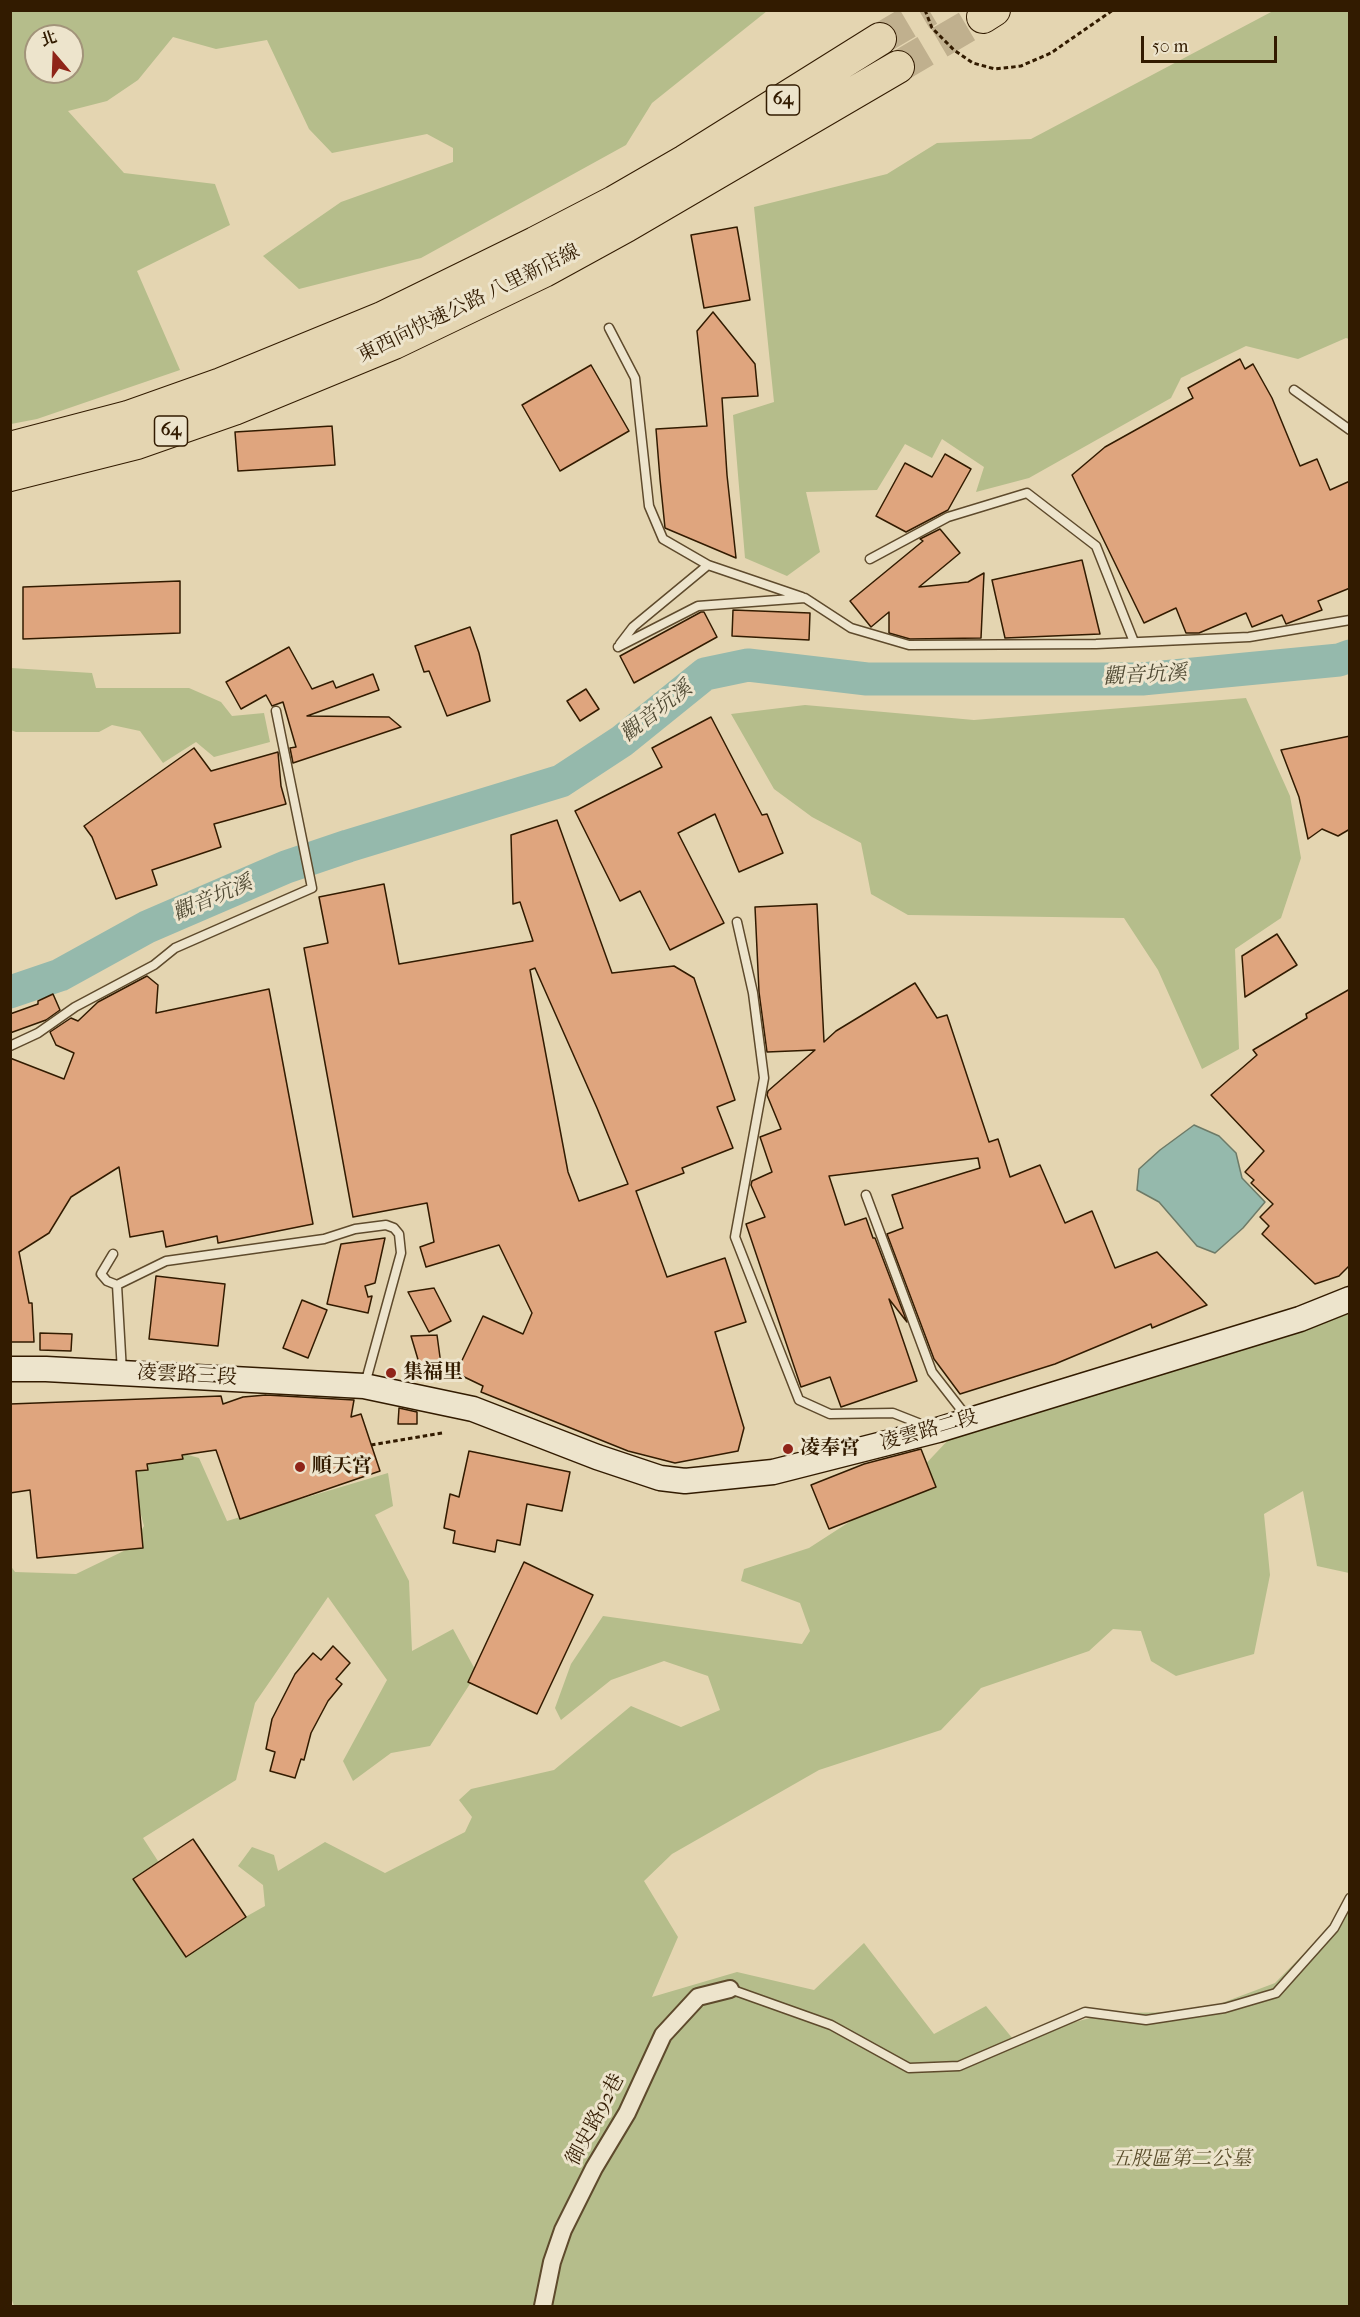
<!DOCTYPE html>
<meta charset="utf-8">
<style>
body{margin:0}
#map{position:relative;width:1360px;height:2317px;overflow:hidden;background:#e4d5b1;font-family:"IM FELL French Canon","Noto Serif TC",serif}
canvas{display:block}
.frame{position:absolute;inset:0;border:12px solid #321b00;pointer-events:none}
.north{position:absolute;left:24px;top:24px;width:60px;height:60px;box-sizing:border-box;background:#ede4cc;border:2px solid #a2947a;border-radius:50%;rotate:341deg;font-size:16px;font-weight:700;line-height:24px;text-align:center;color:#321b00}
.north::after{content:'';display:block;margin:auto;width:21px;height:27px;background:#8f2418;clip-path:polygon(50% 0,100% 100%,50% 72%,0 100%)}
.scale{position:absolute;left:1141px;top:36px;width:136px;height:27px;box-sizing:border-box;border:3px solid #321b00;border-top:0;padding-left:8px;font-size:18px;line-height:21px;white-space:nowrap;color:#321b00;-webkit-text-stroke:4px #ede4cc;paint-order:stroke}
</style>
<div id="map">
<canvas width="1360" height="2317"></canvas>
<div class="frame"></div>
<div class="north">北</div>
<div class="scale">50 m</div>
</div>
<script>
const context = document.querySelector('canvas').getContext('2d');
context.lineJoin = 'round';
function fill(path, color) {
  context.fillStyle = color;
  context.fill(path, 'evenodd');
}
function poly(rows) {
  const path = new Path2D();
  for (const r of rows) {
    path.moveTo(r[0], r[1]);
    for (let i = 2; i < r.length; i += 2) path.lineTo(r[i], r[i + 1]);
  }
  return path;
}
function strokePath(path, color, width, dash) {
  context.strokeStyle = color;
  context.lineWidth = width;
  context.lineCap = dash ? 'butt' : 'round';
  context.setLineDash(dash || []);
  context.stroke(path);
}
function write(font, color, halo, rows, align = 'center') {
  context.font = font + ' "IM FELL French Canon","Noto Serif TC",serif';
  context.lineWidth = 6;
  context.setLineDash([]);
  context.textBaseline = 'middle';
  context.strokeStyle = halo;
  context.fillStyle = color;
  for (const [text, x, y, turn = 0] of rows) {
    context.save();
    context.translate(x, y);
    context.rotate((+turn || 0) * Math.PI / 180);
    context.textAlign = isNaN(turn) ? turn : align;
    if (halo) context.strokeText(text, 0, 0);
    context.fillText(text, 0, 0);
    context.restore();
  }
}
fill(poly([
 [11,10,767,10,767,11,652,103,626,145,421,258,299,289,263,256,341,202,453,162,453,148,427,134,332,153,309,129,267,40,216,49,173,37,138,80,107,101,68,111,124,173,215,184,230,225,137,271,180,370,37,419,11,424],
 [36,36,72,36,72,72,36,72],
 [1273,11,1349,11,1349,339,1346,338,1298,359,1246,346,1181,378,1171,398,1029,478,976,492,984,467,942,439,932,458,905,444,877,490,806,492,820,552,787,576,745,558,733,415,774,402,754,207,887,174,937,143,1031,139],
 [11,668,92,673,96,688,189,688,221,702,232,716,264,713,270,742,214,757,196,742,163,763,140,731,112,725,99,732,16,732,11,730],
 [1246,698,1290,796,1301,858,1281,918,1235,949,1239,1049,1202,1069,1158,970,1124,918,908,915,871,894,861,843,812,817,774,789,731,714,805,705,974,720],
 [1349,1313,1349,1573,1317,1566,1303,1491,1264,1514,1270,1575,1254,1654,1176,1676,1151,1661,1141,1631,1113,1629,1089,1651,981,1688,941,1730,819,1770,672,1854,644,1881,678,1937,652,1997,737,1972,814,1990,864,1943,934,2034,986,2006,1013,2039,1108,2013,1198,2012,1275,1983,1340,1917,1349,1895,1349,2306,14,2306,10,2295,10,1565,15,1572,76,1574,132,1547,144,1526,131,1477,167,1449,199,1458,227,1521,388,1473,393,1506,375,1515,409,1581,412,1651,453,1629,477,1673,430,1746,391,1753,353,1781,343,1761,387,1680,328,1597,255,1703,236,1780,143,1838,208,1938,265,1906,263,1885,238,1866,252,1847,274,1855,278,1871,325,1842,385,1873,465,1832,472,1817,459,1800,471,1789,554,1770,631,1706,681,1727,720,1710,708,1676,664,1661,611,1680,561,1720,555,1708,571,1664,603,1616,802,1644,810,1631,800,1603,741,1581,744,1569,809,1548,905,1486,950,1438]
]), '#b5bd8b');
const water = poly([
 [1194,1125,1219,1136,1236,1153,1242,1178,1265,1202,1243,1228,1215,1253,1197,1246,1159,1202,1137,1190,1139,1169,1160,1150,1194,1125]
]);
fill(water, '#95b9ac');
strokePath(water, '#6d7a67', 1.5);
strokePath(poly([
 [10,992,60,975,147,927,286,867,348,846,561,781,622,741,705,674,748,665,867,679,1142,679,1339,660,1350,656]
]), '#95b9ac', 33);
const building = poly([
 [737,227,750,300,704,308,691,235,737,227],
 [713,312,755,364,758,396,722,398,727,475,736,558,665,528,660,479,656,429,707,426,697,331,713,312],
 [1240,359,1245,369,1253,364,1272,398,1300,466,1317,459,1330,490,1350,481,1350,588,1318,601,1322,610,1286,624,1282,615,1252,627,1246,613,1199,633,1186,633,1176,608,1144,623,1072,475,1105,447,1193,398,1188,388,1240,359],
 [591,365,629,431,560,471,522,405,591,365],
 [332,426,335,465,238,471,235,432,332,426],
 [945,454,971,469,948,510,906,532,876,516,905,463,932,477,945,454],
 [940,529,960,553,919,587,968,582,984,573,981,638,910,639,889,633,889,612,871,627,850,601,923,541,920,539,940,529],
 [1082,560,1100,634,1005,638,992,580,1082,560],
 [180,581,180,633,23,639,23,587,180,581],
 [733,610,810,613,809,640,732,636,733,610],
 [701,612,704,612,717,637,634,683,620,656,701,612],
 [470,627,479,653,490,701,447,716,429,671,424,672,415,646,470,627],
 [289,647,312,689,333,681,336,688,373,674,379,690,307,716,389,717,401,727,293,763,290,748,296,747,283,702,272,706,266,695,241,709,226,682,289,647],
 [586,689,599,709,580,721,567,701,586,689],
 [711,717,762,815,767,814,783,853,739,872,715,814,678,833,724,923,670,950,640,891,620,901,575,811,662,767,652,748,711,717],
 [1350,736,1350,829,1338,836,1322,829,1308,839,1299,797,1281,750,1350,736],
 [194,748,211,771,278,752,281,786,286,804,214,824,221,847,152,870,157,885,116,899,92,837,84,826,194,748],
 [557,820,612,973,674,966,694,978,735,1100,717,1107,733,1148,682,1168,684,1173,636,1191,667,1277,725,1258,746,1322,715,1332,744,1428,738,1451,675,1463,628,1451,481,1392,483,1386,456,1373,483,1316,523,1334,532,1313,499,1245,426,1267,420,1247,434,1242,427,1203,353,1217,304,948,328,943,319,897,384,884,399,964,533,941,520,902,513,904,511,835,557,820],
 [535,968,597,1108,628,1184,579,1201,568,1172,530,970,535,968],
 [817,904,824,1042,836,1031,915,983,937,1018,947,1015,989,1142,998,1139,1010,1177,1040,1165,1065,1223,1092,1211,1115,1268,1157,1252,1207,1305,1152,1328,1151,1324,1055,1364,960,1394,934,1359,887,1234,903,1228,892,1195,980,1168,978,1158,829,1176,845,1225,866,1218,873,1238,875,1238,907,1322,889,1299,917,1381,841,1407,830,1377,801,1387,746,1224,765,1217,751,1185,752,1181,772,1172,760,1137,781,1129,767,1095,768,1091,815,1050,767,1052,759,992,755,907,817,904],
 [1277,934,1297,965,1245,997,1242,956,1277,934],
 [147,976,158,985,156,1013,269,989,313,1224,218,1243,217,1236,166,1247,163,1231,130,1237,119,1167,71,1197,49,1233,19,1252,29,1303,32,1303,34,1342,10,1342,10,1058,64,1079,74,1053,56,1045,50,1032,71,1018,78,1021,98,1002,147,976],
 [1350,989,1350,1265,1339,1276,1315,1284,1262,1234,1269,1226,1260,1217,1273,1204,1251,1183,1254,1180,1245,1172,1264,1151,1211,1095,1257,1055,1253,1050,1307,1018,1306,1014,1350,989],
 [53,994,60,1010,46,1020,10,1033,10,1014,38,1004,38,1001,53,994],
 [385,1238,375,1283,365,1286,368,1297,372,1296,368,1313,327,1304,341,1244,385,1238],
 [156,1276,225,1284,218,1346,149,1339,156,1276],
 [434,1288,451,1321,429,1332,408,1292,434,1288],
 [302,1300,327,1310,308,1358,283,1348,302,1300],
 [40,1333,72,1334,71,1351,40,1350,40,1333],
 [437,1335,442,1372,422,1373,411,1336,437,1335],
 [266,1395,354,1400,351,1417,361,1414,380,1471,240,1519,216,1450,182,1455,183,1459,147,1464,148,1470,136,1471,143,1548,37,1558,30,1490,10,1493,10,1404,221,1396,223,1404,243,1397,266,1395],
 [399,1408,417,1412,417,1424,398,1424,399,1408],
 [921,1449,936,1487,829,1529,811,1485,864,1464,921,1449],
 [469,1451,570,1472,562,1511,527,1504,520,1545,497,1540,495,1552,453,1543,455,1531,444,1528,450,1494,459,1497,469,1451],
 [524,1562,593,1595,537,1714,468,1682,524,1562],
 [333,1646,350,1663,336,1679,342,1684,328,1701,311,1733,304,1760,301,1759,295,1778,270,1771,275,1752,266,1749,272,1719,295,1674,313,1653,321,1660,333,1646],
 [193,1839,246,1917,186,1957,133,1879,193,1839]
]);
fill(building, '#dfa57e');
strokePath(building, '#321b00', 1.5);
strokePath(poly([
 [880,39,929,10],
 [898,67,983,17]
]), '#c0b08e', 32, [32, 16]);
const lane = poly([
 [609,328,635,378,649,506,663,539,708,565,633,627,620,644],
 [1294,390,1350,430],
 [870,559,948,517,1027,493,1096,546,1134,642],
 [708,565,802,597],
 [618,647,698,606,805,598,851,628,909,645,1096,644,1249,637,1350,620],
 [737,922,753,993,764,1078,735,1237,799,1400,830,1414,893,1413,926,1426],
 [10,1046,38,1033,75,1007,154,965,175,948,312,888,276,711],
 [866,1195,932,1372,967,1417],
 [113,1254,101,1274,107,1281,117,1285,122,1372],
 [117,1285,166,1261,324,1239,355,1229,386,1225,394,1228,399,1234,401,1253,365,1384],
 [730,1989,831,2025,909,2068,959,2066,1085,2012,1146,2020,1225,2008,1276,1993,1334,1928,1350,1898]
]);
const street = poly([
 [543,2306,552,2262,563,2230,594,2168,627,2113,663,2035,698,1997,730,1989]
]);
const secondary = poly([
 [10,1369,46,1369,364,1386,473,1409,597,1457,660,1478,685,1481,773,1472,938,1430,1300,1319,1350,1299]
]);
const highway = poly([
 [983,17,994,10],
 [10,448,128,417,221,384,382,318,535,243,614,202,685,161,880,39],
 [10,475,137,443,234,409,394,343,544,271,626,226,898,67]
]);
strokePath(lane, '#5e4a2c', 11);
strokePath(street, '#5e4a2c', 20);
strokePath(secondary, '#321b00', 27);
strokePath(highway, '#321b00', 34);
strokePath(poly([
 [925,10,932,28,954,50,973,63,995,69,1021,66,1051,53,1113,10],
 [371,1445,442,1433]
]), '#321b00', 3, [4.5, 3]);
strokePath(lane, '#ede4cc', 8);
strokePath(street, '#ede4cc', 16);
strokePath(secondary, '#ede4cc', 24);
strokePath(highway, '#e4d5b1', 32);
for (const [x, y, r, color] of [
 [391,1373,6,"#8f2418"],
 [788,1449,6,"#8f2418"],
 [300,1467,6,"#8f2418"]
]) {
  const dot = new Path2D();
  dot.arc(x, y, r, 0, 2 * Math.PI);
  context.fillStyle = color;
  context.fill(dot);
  strokePath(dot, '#ede4cc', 2);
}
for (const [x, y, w] of [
 [783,100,33],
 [171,431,33]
]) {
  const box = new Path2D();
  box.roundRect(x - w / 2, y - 15, w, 30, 4.5);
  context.fillStyle = '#ede4cc';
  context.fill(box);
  strokePath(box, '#321b00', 1.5);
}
write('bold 18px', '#321b00', null, [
 ["64",783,100],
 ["64",171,431]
]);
write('20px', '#321b00', '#ede4cc', [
 ["東西向快速公路 八里新店線",469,304,-26],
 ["凌雲路三段",187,1376,3],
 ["凌雲路二段",929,1431,-16],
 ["御史路92巷",596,2120,-62]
]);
write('bold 20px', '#321b00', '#ede4cc', [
 ["集福里",403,1373],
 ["凌奉宮",800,1449],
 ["順天宮",312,1467]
], 'left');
write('italic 20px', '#594c2a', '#ede4cc', [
 ["五股區第二公墓",1181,2160]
]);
write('italic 21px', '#504a34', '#ede4cc', [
 ["觀音坑溪",1145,676,-3],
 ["觀音坑溪",657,712,-38],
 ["觀音坑溪",213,899,-23]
]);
</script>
